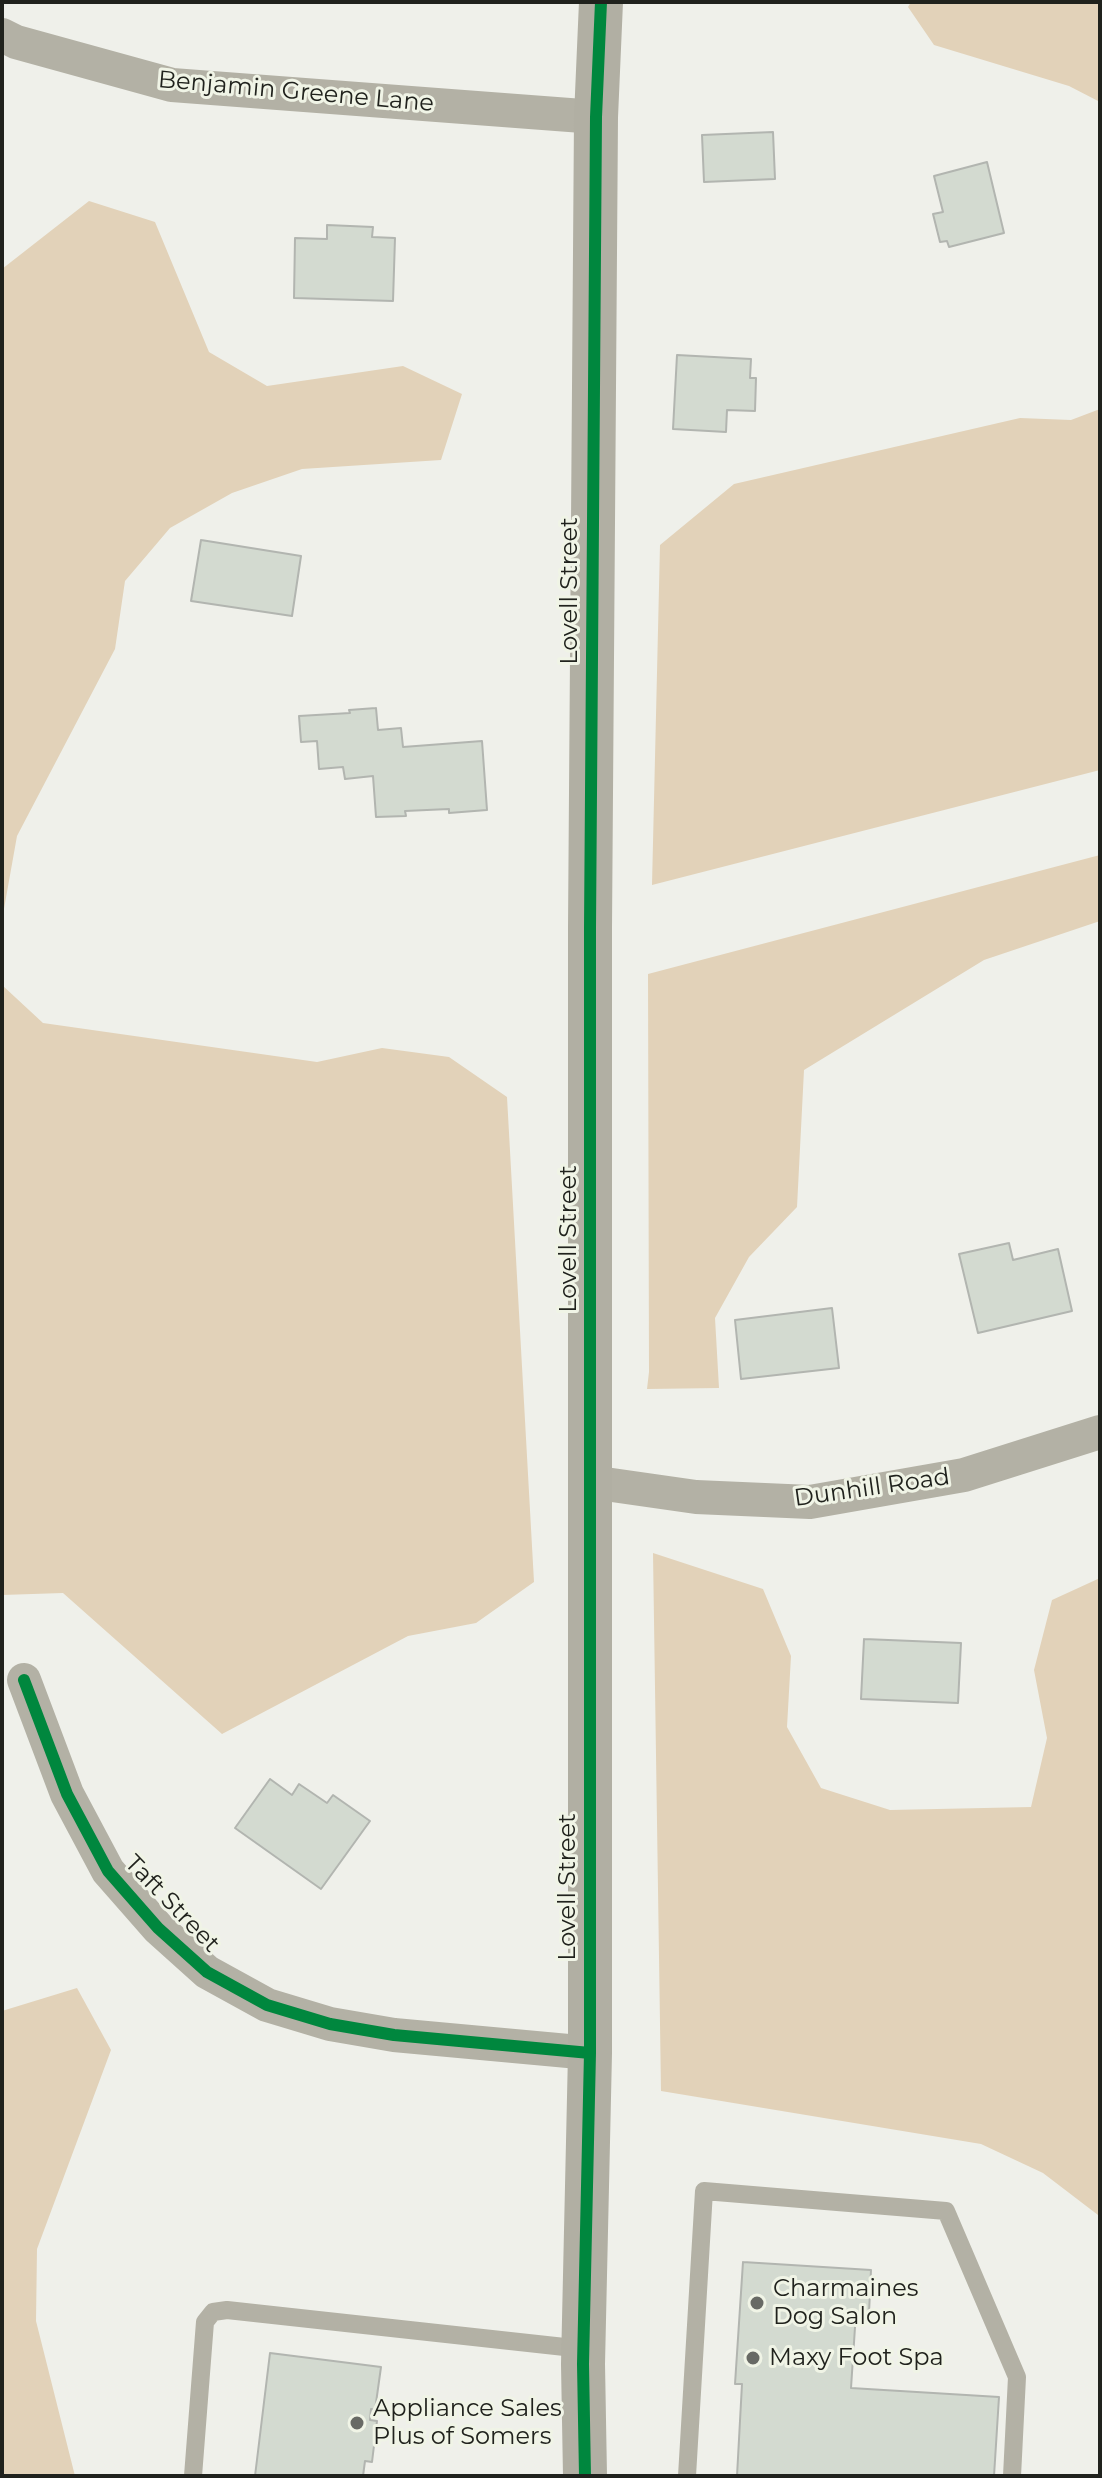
<!DOCTYPE html>
<style>
body{margin:0}
#map{position:relative;width:1102px;height:2478px;overflow:hidden;background:#eff0ea;font-family:Montserrat,sans-serif}
canvas{display:block}
.frame{position:absolute;inset:0;border:4px solid #20221d;pointer-events:none}
</style>
<div id="map">
<canvas width="1102" height="2478"></canvas>
<div class="frame"></div>
</div>
<script>
const context = document.querySelector('canvas').getContext('2d');
context.lineJoin = 'round';
function fill(path, color) {
  context.fillStyle = color;
  context.fill(path, 'evenodd');
}
function poly(rows) {
  const path = new Path2D();
  for (const r of rows) {
    path.moveTo(r[0], r[1]);
    for (let i = 2; i < r.length; i += 2) path.lineTo(r[i], r[i + 1]);
  }
  return path;
}
function strokePath(path, color, width, dash) {
  context.strokeStyle = color;
  context.lineWidth = width;
  context.lineCap = dash ? 'butt' : 'round';
  context.setLineDash(dash || []);
  context.stroke(path);
}
function write(font, color, halo, rows, align = 'center') {
  context.font = font + ' Montserrat,sans-serif';
  context.lineWidth = 6;
  context.setLineDash([]);
  context.textBaseline = 'middle';
  context.strokeStyle = halo;
  context.fillStyle = color;
  for (const [text, x, y, turn = 0] of rows) {
    context.save();
    context.translate(x, y);
    context.rotate((+turn || 0) * Math.PI / 180);
    context.textAlign = isNaN(turn) ? turn : align;
    if (halo) context.strokeText(text, 0, 0);
    context.fillText(text, 0, 0);
    context.restore();
  }
}
fill(poly([
 [911,2,1100,2,1100,102,1069,86,934,45,908,7],
 [89,201,155,222,209,352,267,386,403,366,462,394,441,460,302,469,232,493,170,528,125,581,115,649,17,836,2,920,2,269],
 [1100,409,1100,770,652,885,660,545,734,484,1020,418,1071,420],
 [1100,855,1100,921,984,960,804,1070,797,1207,749,1257,715,1318,719,1388,647,1389,649,1372,648,974],
 [2,985,43,1023,317,1062,382,1048,449,1057,507,1097,534,1582,476,1623,408,1636,222,1734,63,1593,2,1595],
 [653,1553,763,1589,791,1656,787,1727,821,1788,890,1810,1031,1807,1047,1738,1034,1670,1052,1600,1100,1578,1100,2243,1098,2215,1043,2173,981,2144,661,2091],
 [77,1988,111,2050,37,2249,36,2321,75,2476,2,2476,2,2011]
]), '#e2d2b9');
const building = poly([
 [773,132,775,179,704,182,702,135,773,132],
 [987,162,1004,233,949,247,947,241,940,242,933,214,943,212,934,176,987,162],
 [327,225,373,227,372,237,395,238,393,301,294,298,295,238,327,239,327,225],
 [677,355,751,359,750,378,756,378,755,411,727,410,726,432,673,429,677,355],
 [201,540,301,556,292,616,191,601,201,540],
 [376,708,378,730,401,728,403,747,482,741,487,810,449,813,449,809,405,811,406,816,376,817,373,776,345,779,343,767,319,769,317,741,301,742,299,716,350,713,349,710,376,708],
 [1009,1243,1013,1260,1058,1249,1072,1311,978,1333,959,1254,1009,1243],
 [832,1308,839,1368,741,1379,735,1320,832,1308],
 [864,1639,961,1643,958,1703,861,1699,864,1639],
 [270,1779,292,1795,299,1784,327,1803,333,1795,370,1821,321,1889,235,1828,270,1779],
 [743,2262,871,2270,869,2313,856,2312,851,2388,999,2397,994,2476,737,2476,742,2384,735,2384,743,2262],
 [270,2353,381,2367,375,2410,371,2409,370,2420,377,2421,372,2462,365,2461,363,2476,255,2476,270,2353]
]);
fill(building, '#d3dad0');
strokePath(building, '#b2b5b0', 2);
strokePath(poly([
 [193,2476,205,2322,213,2312,227,2310,583,2349],
 [687,2476,704,2191,946,2211,1017,2377,1012,2476]
]), '#b3b1a5', 18);
strokePath(poly([
 [2,35,16,42,172,85,596,117],
 [591,1482,696,1497,810,1502,964,1475,1100,1432],
 [24,1680,67,1794,108,1871,158,1928,207,1972,267,2005,330,2024,394,2035,590,2053]
]), '#b3b1a5', 34);
strokePath(poly([
 [585,2476,583,2364,590,2053,590,927,596,117,601,2]
]), '#b1afa3', 44);
strokePath(poly([
 [24,1680,67,1794,108,1871,158,1928,207,1972,267,2005,330,2024,394,2035,590,2053],
 [585,2476,583,2364,590,2053,590,927,596,117,601,2]
]), '#00873e', 12);
for (const [x, y, r, color] of [
 [757,2303,8,"#686a65"],
 [753,2358,8,"#686a65"],
 [357,2423,8,"#686a65"]
]) {
  const dot = new Path2D();
  dot.arc(x, y, r, 0, 2 * Math.PI);
  context.fillStyle = color;
  context.fill(dot);
  strokePath(dot, '#f0f4e6', 3);
}
write('24px', '#20221d', '#f0f4e6', [
 ["Benjamin Greene Lane",296,92,5],
 ["Lovell Street",570,591,-90],
 ["Lovell Street",569,1239,-90],
 ["Dunhill Road",872,1488,-8],
 ["Lovell Street",568,1887,-90],
 ["Taft Street",172,1904,46]
]);
write('24px', '#20221d', '#f0f4e6', [
 ["Charmaines",773,2289],
 ["Dog Salon",773,2317],
 ["Maxy Foot Spa",769,2358],
 ["Appliance Sales",373,2409],
 ["Plus of Somers",373,2437]
], 'left');
</script>
